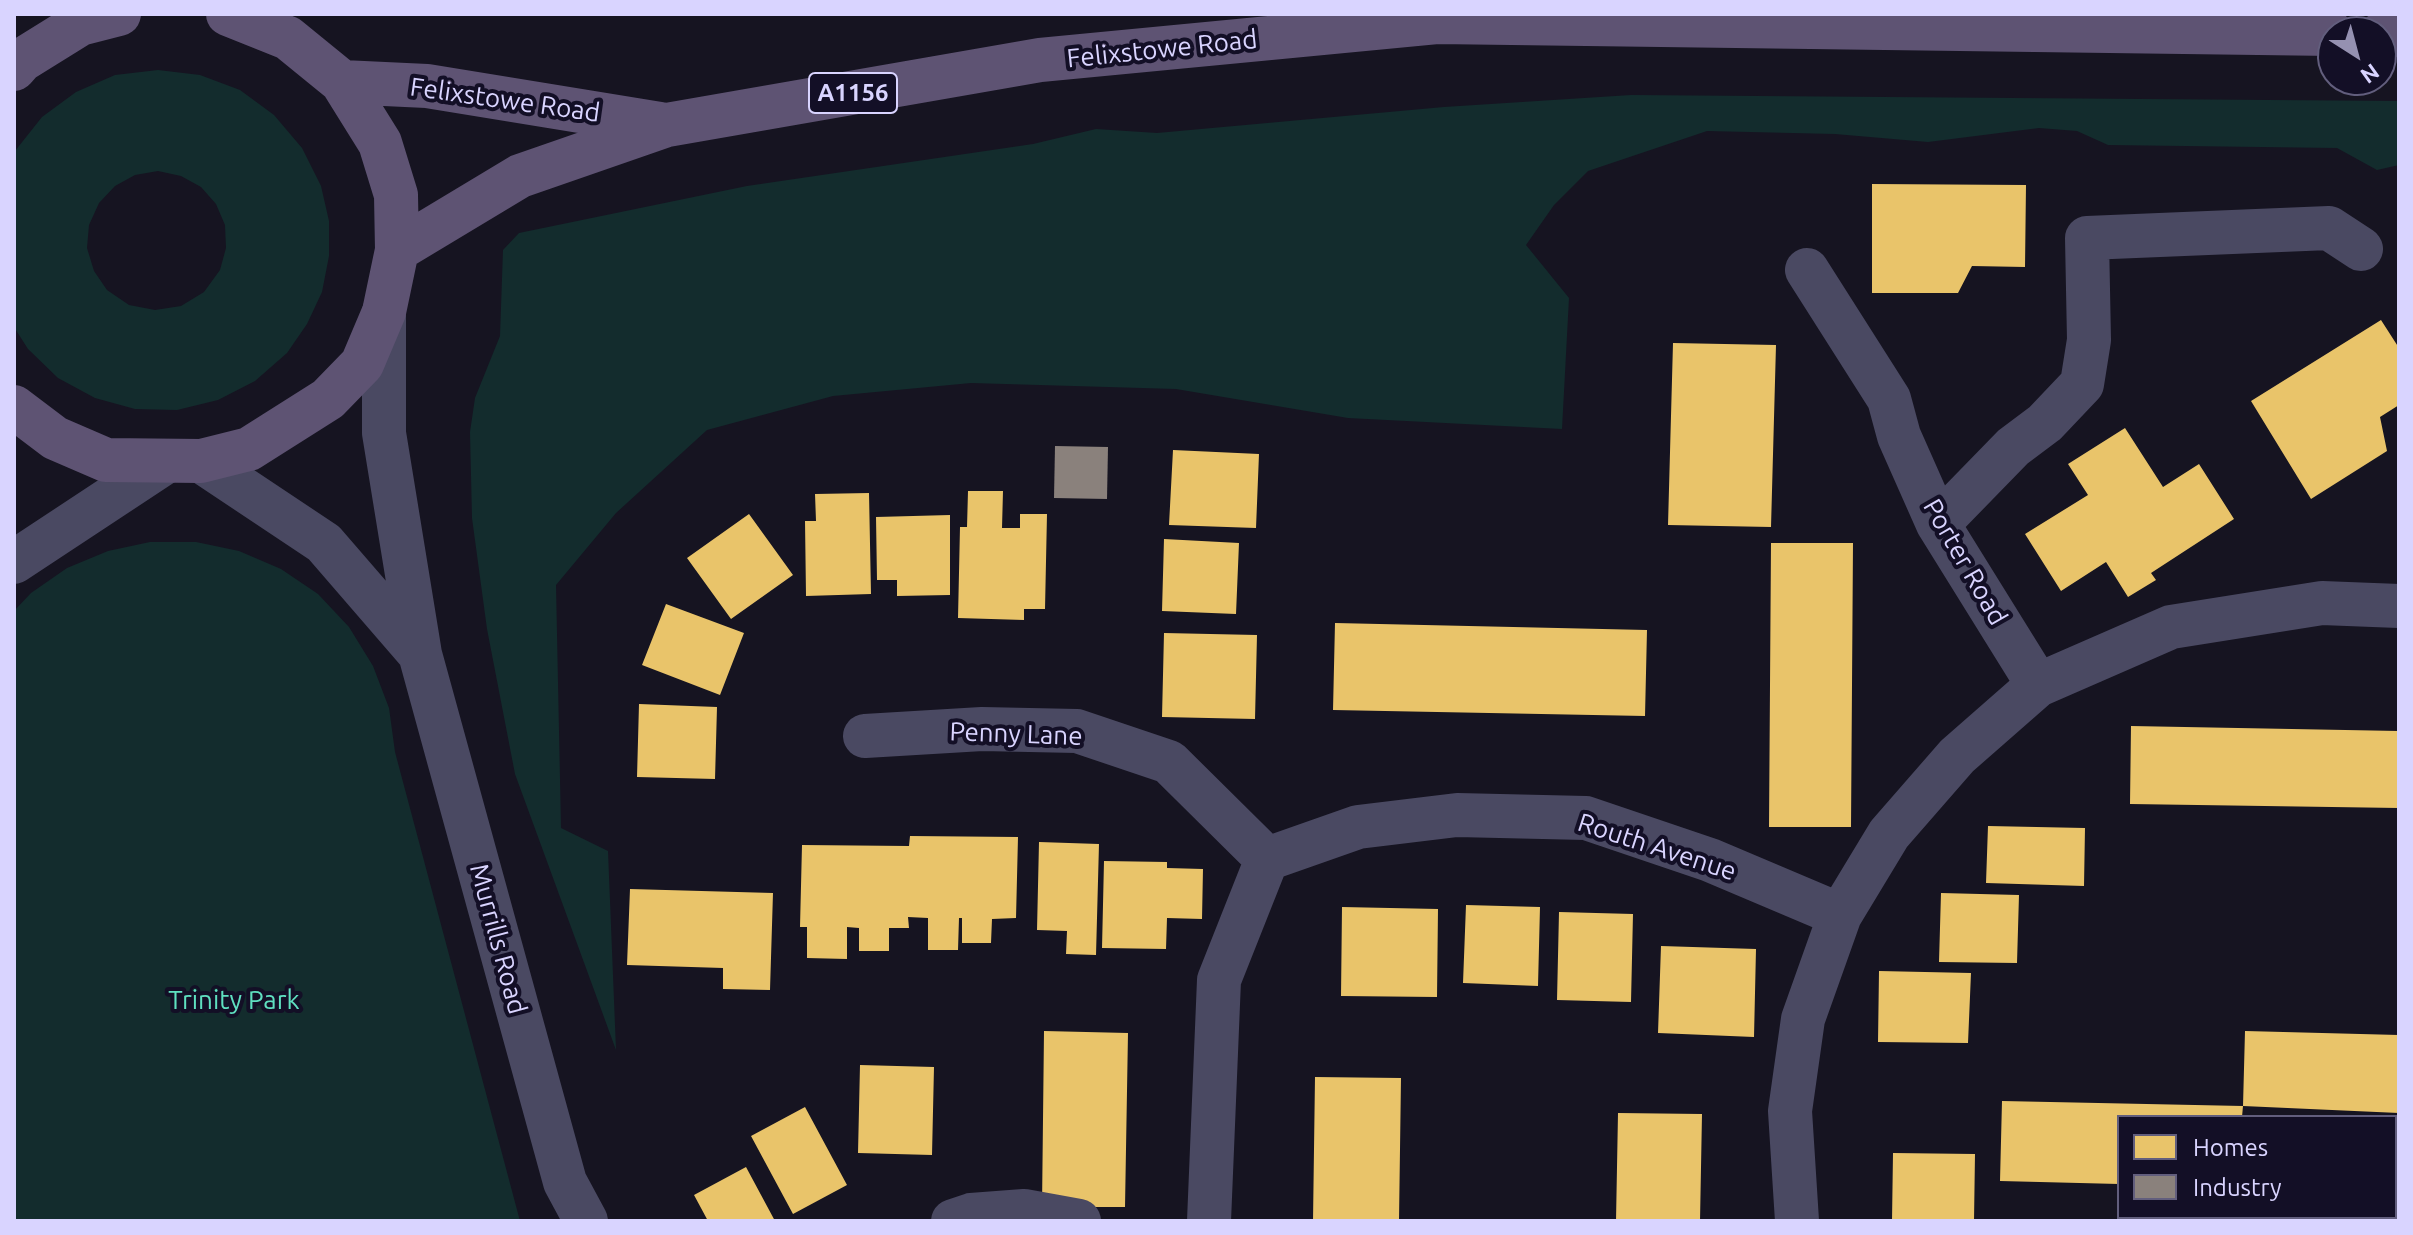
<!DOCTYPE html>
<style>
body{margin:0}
#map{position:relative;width:2413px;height:1235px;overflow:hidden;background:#161421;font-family:Ubuntu,sans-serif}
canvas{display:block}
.frame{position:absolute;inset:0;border:16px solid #d9d4ff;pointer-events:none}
.legend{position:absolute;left:2117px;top:1115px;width:280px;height:104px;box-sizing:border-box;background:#130f26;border:2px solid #625e7d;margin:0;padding:10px 14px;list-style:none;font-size:24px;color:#d9d4ff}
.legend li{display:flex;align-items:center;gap:16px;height:40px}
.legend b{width:40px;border:2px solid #625e7d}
.north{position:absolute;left:2317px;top:16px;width:80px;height:80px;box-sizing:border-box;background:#130f26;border:2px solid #625e7d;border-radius:50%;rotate:144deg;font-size:22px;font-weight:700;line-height:32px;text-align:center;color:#d9d4ff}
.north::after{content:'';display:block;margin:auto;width:28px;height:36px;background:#9591b1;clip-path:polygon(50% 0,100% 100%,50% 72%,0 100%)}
</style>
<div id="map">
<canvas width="2413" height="1235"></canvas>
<div class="frame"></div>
<ul class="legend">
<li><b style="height:22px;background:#e9c46a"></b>Homes</li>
<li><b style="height:22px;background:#8a817c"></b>Industry</li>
</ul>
<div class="north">N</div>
</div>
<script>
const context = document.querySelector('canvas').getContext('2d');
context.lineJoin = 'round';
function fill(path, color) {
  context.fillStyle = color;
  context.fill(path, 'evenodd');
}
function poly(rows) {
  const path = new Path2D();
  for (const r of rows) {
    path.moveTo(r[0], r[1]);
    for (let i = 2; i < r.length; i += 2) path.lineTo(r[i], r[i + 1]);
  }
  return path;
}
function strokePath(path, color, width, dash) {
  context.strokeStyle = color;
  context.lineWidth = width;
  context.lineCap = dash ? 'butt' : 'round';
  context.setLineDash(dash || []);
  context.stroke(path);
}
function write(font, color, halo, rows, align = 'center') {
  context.font = font + ' Ubuntu,sans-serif';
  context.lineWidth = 8;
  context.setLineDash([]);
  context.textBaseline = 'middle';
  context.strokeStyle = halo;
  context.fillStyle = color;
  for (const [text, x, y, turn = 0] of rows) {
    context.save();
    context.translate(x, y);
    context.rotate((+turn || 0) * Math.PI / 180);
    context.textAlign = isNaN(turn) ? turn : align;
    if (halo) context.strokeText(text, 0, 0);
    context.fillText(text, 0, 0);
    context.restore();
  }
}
fill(poly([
 [158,70,200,75,240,90,274,115,302,148,321,186,329,221,329,256,322,292,307,324,287,353,255,381,218,400,177,410,135,409,95,398,58,378,28,349,14,327,15,151,42,117,76,92,115,75],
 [158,171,181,176,201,187,216,204,225,225,226,248,220,270,204,292,181,306,155,310,129,305,107,290,94,271,87,248,89,225,99,203,115,186,135,175],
 [1631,95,2399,101,2399,165,2377,170,2337,148,2108,145,2077,131,2039,128,1928,142,1835,134,1707,131,1588,171,1554,205,1526,245,1569,298,1562,429,1348,418,1176,389,971,383,833,396,707,430,616,513,556,585,561,828,608,851,616,1050,515,774,487,629,472,518,470,432,475,398,500,336,503,250,519,233,747,186,1033,144,1096,129,1157,133,1444,107],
 [150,542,196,542,239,551,281,569,318,594,349,627,373,666,389,708,395,752,520,1221,14,1221,14,611,31,593,67,568,108,551]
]), '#132c2d');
fill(poly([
 [1872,184,2026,185,2025,267,1972,266,1958,293,1872,293],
 [2381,320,2399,348,2399,405,2380,417,2387,451,2311,499,2251,401],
 [1673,343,1776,345,1771,527,1668,525],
 [2125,428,2163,487,2199,464,2234,519,2151,573,2156,580,2128,597,2106,562,2061,591,2025,534,2088,495,2068,464],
 [1173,450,1259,454,1256,528,1169,525],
 [968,491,1003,491,1002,528,1020,528,1020,514,1047,514,1045,609,1024,609,1024,620,958,618,960,527,967,527],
 [869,493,871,594,806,596,805,521,816,521,815,494],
 [749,514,793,575,731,619,687,558],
 [950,515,950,595,897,596,897,580,877,580,876,517],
 [1164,539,1239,543,1236,614,1162,611],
 [1771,543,1853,543,1851,827,1769,827],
 [666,604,744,633,720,695,642,665],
 [1335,623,1647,630,1645,716,1333,710],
 [1164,633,1257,635,1255,719,1162,717],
 [639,704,717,707,715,779,637,777],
 [2131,726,2399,731,2399,808,2130,804],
 [1988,826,2085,828,2084,886,1986,883],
 [910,836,1018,837,1016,918,992,919,991,943,962,943,962,918,959,918,958,950,928,950,928,918,908,917,909,928,889,928,889,951,859,951,859,928,847,927,847,959,807,958,807,927,800,927,802,845,909,846],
 [1039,842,1099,844,1096,955,1066,954,1067,931,1037,930],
 [1104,861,1167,862,1167,868,1203,869,1202,919,1167,918,1166,949,1102,948],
 [630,889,773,893,770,990,723,989,723,968,627,965],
 [1941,893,2019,895,2017,963,1939,962],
 [1466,905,1540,907,1538,986,1463,983],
 [1342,907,1438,909,1437,997,1341,996],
 [1559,912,1633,914,1631,1002,1557,1000],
 [1661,946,1756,949,1754,1037,1658,1033],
 [1879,971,1971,973,1968,1043,1878,1042],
 [1044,1031,1128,1033,1125,1207,1042,1207],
 [2245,1031,2399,1035,2399,1113,2243,1106],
 [860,1065,934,1067,932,1155,858,1153],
 [1315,1077,1401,1078,1399,1221,1313,1221],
 [2002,1101,2243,1106,2242,1117,2119,1117,2119,1184,2000,1181],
 [805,1107,847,1185,793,1214,751,1136],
 [1618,1113,1702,1114,1700,1221,1616,1221],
 [1893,1153,1975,1154,1974,1221,1892,1221],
 [746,1167,775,1221,708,1221,694,1195]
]), '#e9c46a');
fill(poly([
 [1055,446,1108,447,1107,499,1054,498]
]), '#8a817c');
strokePath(poly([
 [1807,270,1889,399,1899,436,1938,524,2038,685],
 [384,312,384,433,420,654,565,1182,586,1221],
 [201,461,324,543,420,654],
 [1938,524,2013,447,2045,423,2082,384,2089,340,2087,238,2329,228,2361,249],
 [14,562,164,463],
 [865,736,982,729,1077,731,1169,762,1267,859],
 [953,1221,971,1215,1024,1211,1079,1221],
 [1209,1221,1219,980,1267,859,1358,827,1457,815,1586,818,1710,860,1840,915],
 [1797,1221,1790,1111,1803,1019,1840,915,1889,834,1957,756,2038,685,2171,627,2322,603,2399,606]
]), '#4a4962', 44);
strokePath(poly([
 [2381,34,2399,35],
 [14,69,22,60,80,24,119,14],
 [342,82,427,86,660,124],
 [397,250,520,176,667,125,1040,60,1437,22,2333,34],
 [14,407,55,438,106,460,201,461,249,449,328,399,362,364,384,312,397,250,396,195,380,143,342,82,288,38,228,14]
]), '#5e5373', 44);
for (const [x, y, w] of [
 [853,93,88]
]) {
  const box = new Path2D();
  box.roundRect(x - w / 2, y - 20, w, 40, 6);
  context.fillStyle = '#130f26';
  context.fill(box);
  strokePath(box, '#d9d4ff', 2);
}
write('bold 24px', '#d9d4ff', null, [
 ["A1156",853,93]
]);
write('26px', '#d9d4ff', '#130f26', [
 ["Felixstowe Road",1162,49,-6],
 ["Felixstowe Road",505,100,8],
 ["Porter Road",1965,562,60],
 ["Penny Lane",1016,734,2],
 ["Routh Avenue",1657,847,18],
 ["Murrills Road",498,939,75]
]);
write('26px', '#5fe0c0', '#130f26', [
 ["Trinity Park",234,1000]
]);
</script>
